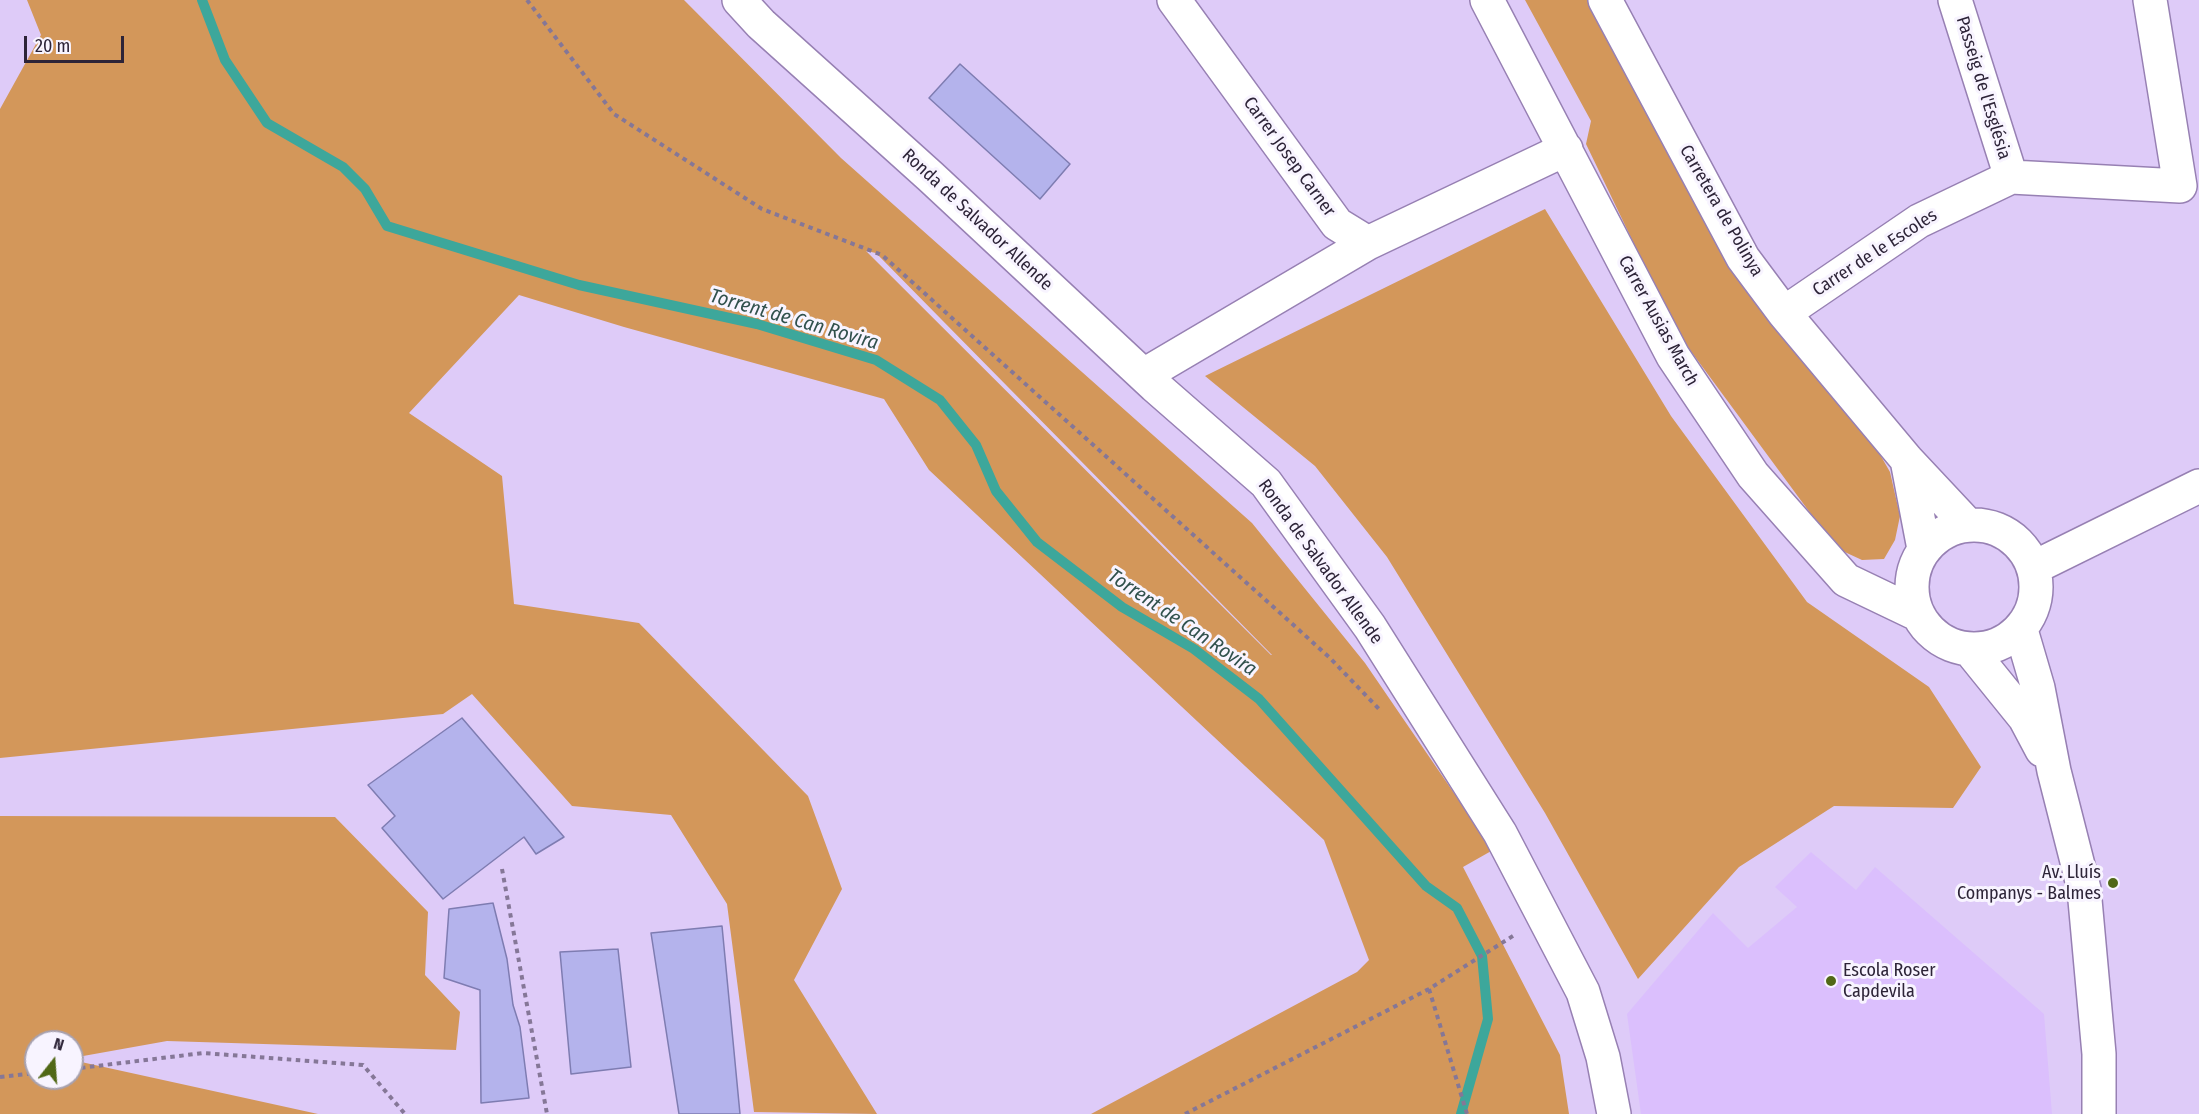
<!DOCTYPE html>
<meta charset="utf-8">
<style>
body{margin:0}
#map{position:relative;width:2199px;height:1114px;overflow:hidden;background:#decbf8;font-family:"Fira Sans Condensed",sans-serif}
canvas{display:block}
.north{position:absolute;left:24px;top:1030px;width:60px;height:60px;box-sizing:border-box;background:#f8f4ff;border:2px solid #a7a1af;border-radius:50%;rotate:17deg;font-size:16px;font-weight:700;line-height:24px;text-align:center;color:#2d2438}
.north::after{content:'';display:block;margin:auto;width:21px;height:27px;background:#516817;clip-path:polygon(50% 0,100% 100%,50% 72%,0 100%)}
.scale{position:absolute;left:24px;top:36px;width:100px;height:27px;box-sizing:border-box;border:3px solid #2d2438;border-top:0;padding-left:8px;font-size:18px;line-height:21px;white-space:nowrap;color:#2d2438;-webkit-text-stroke:4px #f8f4ff;paint-order:stroke}
</style>
<div id="map">
<canvas width="2199" height="1114"></canvas>
<div class="north">N</div>
<div class="scale">20 m</div>
</div>
<script>
const context = document.querySelector('canvas').getContext('2d');
context.lineJoin = 'round';
function fill(path, color) {
  context.fillStyle = color;
  context.fill(path, 'evenodd');
}
function poly(rows) {
  const path = new Path2D();
  for (const r of rows) {
    if (r.length === 3) {
      path.moveTo(r[0] + r[2], r[1]);
      path.arc(r[0], r[1], r[2], 0, 2 * Math.PI);
      continue;
    }
    path.moveTo(r[0], r[1]);
    for (let i = 2; i < r.length; i += 2) path.lineTo(r[i], r[i + 1]);
  }
  return path;
}
function strokePath(path, color, width, dash) {
  context.strokeStyle = color;
  context.lineWidth = width;
  context.lineCap = dash ? 'butt' : 'round';
  context.setLineDash(dash || []);
  context.stroke(path);
}
function write(font, color, halo, rows, align = 'center') {
  context.font = font + ' "Fira Sans Condensed",sans-serif';
  context.lineWidth = 6;
  context.setLineDash([]);
  context.textBaseline = 'middle';
  context.strokeStyle = halo;
  context.fillStyle = color;
  for (const [text, x, y, turn = 0] of rows) {
    context.save();
    context.translate(x, y);
    context.rotate((+turn || 0) * Math.PI / 180);
    context.textAlign = isNaN(turn) ? turn : align;
    if (halo) context.strokeText(text, 0, 0);
    context.fillText(text, 0, 0);
    context.restore();
  }
}
fill(poly([
 [1811,852,1856,890,1875,867,2044,1014,2052,1114,1641,1114,1627,1014,1713,913,1748,948,1797,907,1775,887]
]), '#dbbffd');
fill(poly([
 [27,0,684,0,841,158,1252,523,1365,663,1493,850,1463,867,1560,1055,1569,1114,1091,1114,1357,972,1369,960,1324,840,929,470,884,399,624,327,519,295,409,413,502,476,514,604,639,623,808,796,842,889,794,980,877,1114,754,1112,727,904,671,815,572,806,472,694,443,714,0,758,0,109,41,35],
 [866,251,876,253,1272,655,1271,655],
 [1525,0,1589,0,1709,230,1817,379,1870,437,1890,472,1900,516,1895,540,1884,559,1862,560,1836,548,1687,346,1648,273,1586,144,1591,121],
 [1545,209,1671,416,1807,602,1929,687,1981,767,1953,808,1834,806,1739,867,1638,979,1545,813,1387,557,1315,466,1205,376],
 [0,816,335,817,428,912,425,975,460,1012,456,1050,167,1041,72,1058,72,1042,36,1042,36,1078,72,1078,72,1060,318,1114,0,1114]
]), '#d3975a');
strokePath(poly([
 [202,0,225,60,267,123,343,167,365,189,387,226,579,285,757,324,876,360,940,400,976,445,996,491,1037,542,1122,607,1194,649,1259,699,1426,886,1457,908,1482,956,1488,1019,1461,1114]
]), '#3da79b', 10);
const building = poly([
 [960,64,1070,164,1040,199,929,98,960,64],
 [462,718,564,837,536,854,524,837,443,899,382,828,395,816,368,785,462,718],
 [493,903,507,959,513,1005,520,1027,529,1098,481,1103,480,990,444,978,449,909,493,903],
 [722,926,740,1114,679,1114,651,933,722,926],
 [618,949,631,1067,571,1074,560,952,618,949]
]);
fill(building, '#b4b3ec');
strokePath(building, '#7e7cb1', 1.5);
const minor = poly([
 [739,0,761,24,931,177,1155,386,1266,483,1370,627,1500,833,1583,992,1603,1057,1614,1114],
 [1174,0,1337,224,1368,243,1566,149],
 [1487,0,1673,356,1753,475,1846,580,1917,614],
 [1605,0,1743,258,1784,313,1907,460,1967,524],
 [1955,0,2011,177],
 [1784,313,1919,221,2011,177,2180,186,2150,0],
 [1144,375,1368,243],
 [1907,460,1924,549],
 [1974,587,62],
 [2035,567,2199,486],
 [2021,630,2038,688,2054,771,2084,889,2099,1054,2099,1114],
 [1970,650,2025,718,2042,750]
]);
strokePath(minor, '#9780b3', 36);
strokePath(poly([
 [527,0,614,114,762,209,882,255,1329,657,1381,711],
 [502,869,547,1114],
 [1429,989,1467,1114],
 [72,1069,203,1053,363,1065,405,1114],
 [0,1077,36,1073],
 [1185,1114,1429,989,1516,934]
]), '#857797', 4, [4.5, 4.5]);
strokePath(minor, '#fff', 33);
for (const [x, y, r, color] of [
 [2113,883,6,"#516817"],
 [1831,981,6,"#516817"]
]) {
  const dot = new Path2D();
  dot.arc(x, y, r, 0, 2 * Math.PI);
  context.fillStyle = color;
  context.fill(dot);
  strokePath(dot, '#f8f4ff', 2);
}
write('18px', '#2d2438', '#f8f4ff', [
 ["Passeig de l'Església",1983,88,73],
 ["Carrer Josep Carner",1289,157,54],
 ["Carretera de Polinya",1721,211,60],
 ["Ronda de Salvador Allende",977,220,43],
 ["Carrer de le Escoles",1875,253,-33],
 ["Carrer Ausias March",1658,321,61],
 ["Ronda de Salvador Allende",1320,562,54]
]);
write('18px', '#2d2438', '#f8f4ff', [
 ["Av. Lluís",2101,873],
 ["Companys - Balmes",2101,894],
 ["Escola Roser",1843,971,"left"],
 ["Capdevila",1843,992,"left"]
], 'right');
write('italic 20px', '#31514d', '#f8f4ff', [
 ["Torrent de Can Rovira",794,320,16],
 ["Torrent de Can Rovira",1182,623,34]
]);
</script>
